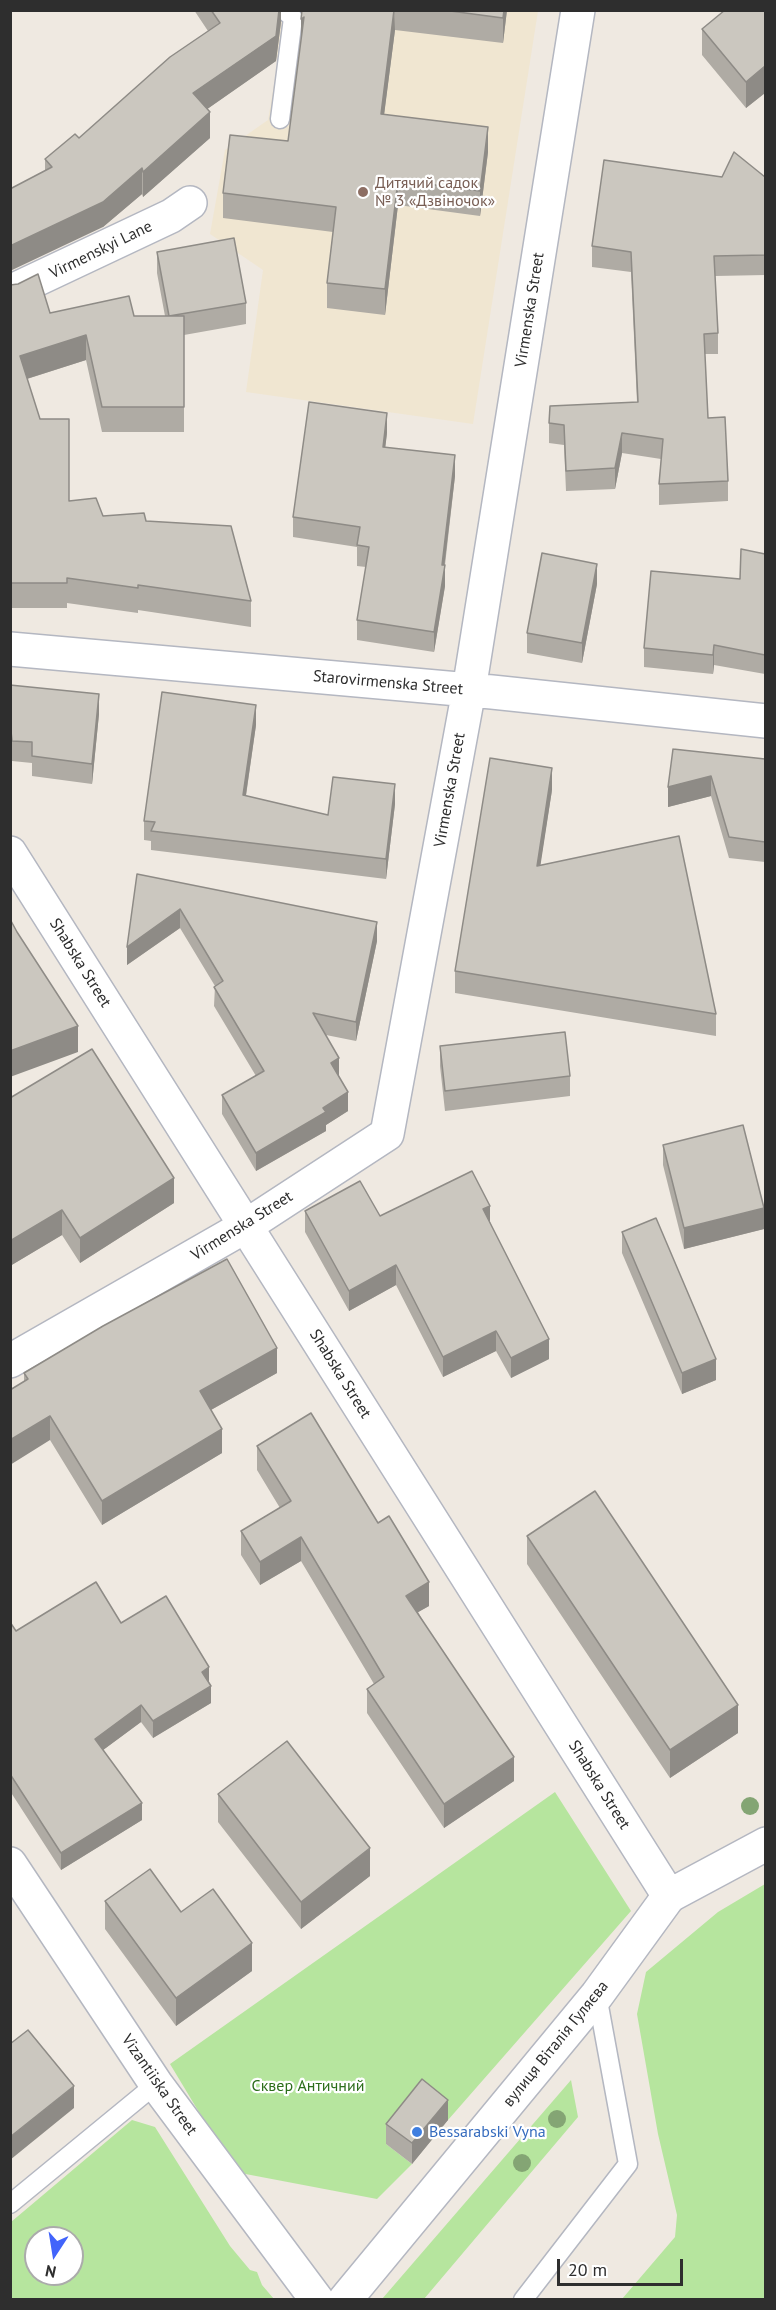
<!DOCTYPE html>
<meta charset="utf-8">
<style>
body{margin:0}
#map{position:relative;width:776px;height:2310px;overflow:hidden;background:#efe9e1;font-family:"PT Sans",sans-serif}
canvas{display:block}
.frame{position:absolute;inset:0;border:12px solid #2e2e2e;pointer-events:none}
.north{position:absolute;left:24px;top:2226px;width:60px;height:60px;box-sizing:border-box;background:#fff;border:2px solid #ababab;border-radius:50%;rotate:192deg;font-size:16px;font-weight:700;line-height:24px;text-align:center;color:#2e2e2e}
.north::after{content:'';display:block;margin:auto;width:21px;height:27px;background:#4264fb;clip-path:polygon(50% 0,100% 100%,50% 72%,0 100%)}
.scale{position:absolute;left:557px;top:2259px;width:126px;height:27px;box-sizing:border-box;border:3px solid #2e2e2e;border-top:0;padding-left:8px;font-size:18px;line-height:21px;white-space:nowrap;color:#2e2e2e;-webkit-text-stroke:4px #fff;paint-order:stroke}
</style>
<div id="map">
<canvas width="776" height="2310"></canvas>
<div class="frame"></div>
<div class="north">N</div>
<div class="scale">20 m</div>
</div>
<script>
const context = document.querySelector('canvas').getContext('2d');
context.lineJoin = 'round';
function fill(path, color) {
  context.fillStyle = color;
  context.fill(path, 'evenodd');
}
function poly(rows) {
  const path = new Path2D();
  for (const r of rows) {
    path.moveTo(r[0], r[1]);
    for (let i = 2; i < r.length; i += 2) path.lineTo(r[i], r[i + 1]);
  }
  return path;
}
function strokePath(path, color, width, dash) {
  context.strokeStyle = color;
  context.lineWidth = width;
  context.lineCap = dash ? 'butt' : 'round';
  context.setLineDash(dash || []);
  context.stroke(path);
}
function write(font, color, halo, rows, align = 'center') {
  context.font = font + ' "PT Sans",sans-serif';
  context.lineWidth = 4.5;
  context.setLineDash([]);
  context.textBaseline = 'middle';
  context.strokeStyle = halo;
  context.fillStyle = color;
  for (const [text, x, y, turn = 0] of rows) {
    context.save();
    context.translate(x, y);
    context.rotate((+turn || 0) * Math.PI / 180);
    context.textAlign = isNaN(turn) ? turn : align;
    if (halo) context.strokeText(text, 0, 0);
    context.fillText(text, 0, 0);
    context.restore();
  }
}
fill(poly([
 [244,11,538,11,473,424,246,392,263,270,210,234,225,150,268,120,278,60]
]), '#f0e6d1');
fill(poly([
 [555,1792,631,1911,448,2120,422,2100,386,2144,412,2164,377,2199,235,2172,170,2064],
 [765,1884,765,2299,622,2299,675,2237,677,2215,658,2134,637,2014,646,1972,718,1912],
 [571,2080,578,2117,424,2299,382,2299],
 [132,2120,155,2127,230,2246,250,2270,257,2272,262,2285,274,2299,11,2299,11,2222],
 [36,2238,72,2238,72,2274,36,2274]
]), '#b6e59e');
const service = poly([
 [280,119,293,18,284,10],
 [10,2204,156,2084],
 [523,2300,628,2164,597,1995]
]);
const minor = poly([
 [10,292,171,216,190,203],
 [10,649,492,692,766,721],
 [10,1361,246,1226,387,1134,469,690,578,10],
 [10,1864,156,2084,317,2300],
 [345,2300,597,1995,669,1896]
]);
const secondary = poly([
 [10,853,669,1896,766,1844]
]);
strokePath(service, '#b4b7c1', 21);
strokePath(minor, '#b4b7c1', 36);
strokePath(secondary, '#b4b7c1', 36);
strokePath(service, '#fff', 18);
strokePath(minor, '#fff', 33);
strokePath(secondary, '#fff', 33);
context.fillStyle = '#84a574';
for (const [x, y] of [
 [750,1806],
 [557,2119],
 [522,2163]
]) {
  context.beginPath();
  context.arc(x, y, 9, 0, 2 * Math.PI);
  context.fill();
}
fill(poly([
 [194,10,281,10,281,22,276,61,207,109,210,138,143,197,142,194,103,227,45,170,45,159,79,138,208,31],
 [301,10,507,10,503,43,395,30,384,114,488,152,480,216,398,205,385,315,327,308,327,283,333,232,223,218,223,193,288,141,301,39,302,13],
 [765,10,765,93,746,108,702,55,702,29],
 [722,177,765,177,765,275,715,276,718,333,718,354,705,354,708,418,728,481,728,501,659,505,659,484,661,459,622,453,615,489,566,491,564,445,549,443,549,423,637,402,631,272,592,267,592,246],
 [157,252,246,303,246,324,184,335,184,432,102,432,86,360,27,379,40,419,69,501,103,516,146,521,251,601,251,627,138,610,138,613,67,603,67,608,10,608,10,285,50,313,134,316,165,316,157,273],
 [387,433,385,447,455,476,445,565,445,586,434,652,357,640,357,620,366,567,357,566,357,547,293,537,293,517],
 [765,554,765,674,714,665,713,674,644,667,644,648,740,579],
 [597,584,582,663,527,653,527,633],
 [10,685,99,714,92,784,32,776,32,763,12,761,10,741],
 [256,725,246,796,328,815,395,804,386,879,151,850,151,841,144,840,144,821],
 [765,759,765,862,729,858,711,796,668,807,668,787],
 [552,790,540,865,716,1014,716,1036,455,993,455,971],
 [137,874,377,941,356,1041,326,1035,339,1076,348,1111,326,1125,326,1131,256,1171,222,1114,222,1095,256,1076,214,1006,215,986,180,928,127,965],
 [440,1046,570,1076,570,1096,445,1111,440,1066],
 [10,1098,174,1203,80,1263,62,1235,10,1266],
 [663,1145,764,1229,684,1249,663,1165],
 [305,1211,490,1222,549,1359,511,1378,496,1351,443,1377,396,1285,349,1311,305,1232],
 [622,1232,716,1380,682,1394,622,1253],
 [24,1373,277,1373,211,1410,222,1453,102,1525,50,1440,24,1381],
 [257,1446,378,1523,429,1606,418,1612,514,1781,444,1828,367,1713,367,1689,374,1684,301,1561,260,1585,241,1555,241,1531,280,1508,257,1470],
 [527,1536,738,1733,670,1778,527,1564],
 [10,1622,16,1631,121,1623,209,1683,211,1703,153,1738,141,1722,103,1750,142,1820,61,1870,10,1791],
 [218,1794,370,1876,301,1929,218,1822],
 [105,1901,181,1912,252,1971,176,2026,105,1929],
 [448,2120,412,2164,386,2144,386,2124]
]), '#afaba4');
fill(poly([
 [279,10,281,10,281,22,276,61,193,119,193,93],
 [394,10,395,30,381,139,381,114],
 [504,10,507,10,503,43,503,18],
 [304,17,301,44,301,19],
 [765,66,765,93,746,108,746,82],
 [210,112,210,138,143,197,143,172],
 [488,127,488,152,480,216,480,191],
 [142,168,142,194,103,227,10,271,10,246],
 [398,180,398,205,385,315,385,289],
 [86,335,86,360,20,381,20,356],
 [387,413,387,433,383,467,383,447],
 [622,433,622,453,615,489,615,468],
 [455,455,455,476,443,577,445,565,445,586,434,652,434,632],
 [597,564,597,584,582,663,582,643],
 [714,645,714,665,713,674,713,655],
 [99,694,99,714,92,784,92,764],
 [256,705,256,725,243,815,243,795],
 [552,768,552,790,537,888,537,866],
 [711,776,711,796,668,807,668,787],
 [395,784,395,804,386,879,386,859],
 [180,909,180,928,127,965,127,947],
 [377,922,377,941,356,1041,356,1022],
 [78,1026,78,1052,10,1077,10,1051],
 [339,1058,339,1076,331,1082,331,1063],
 [348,1092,348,1111,326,1125,326,1131,256,1171,256,1153,323,1108],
 [174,1178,174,1203,80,1263,80,1238],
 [490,1206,490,1227,483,1209],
 [764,1208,764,1229,684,1249,684,1228],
 [62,1210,62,1235,10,1266,10,1241],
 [396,1265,396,1285,349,1311,349,1291],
 [496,1331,496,1351,443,1377,443,1357],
 [549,1339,549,1359,511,1378,511,1358],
 [277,1348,277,1373,200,1416,200,1391],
 [716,1359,716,1380,682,1394,682,1373],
 [50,1416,50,1440,10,1465,10,1440],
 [222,1429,222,1453,102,1525,102,1501],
 [301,1537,301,1561,260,1585,260,1562],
 [429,1582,429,1606,406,1619,406,1596],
 [209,1667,209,1684,202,1672],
 [211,1686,211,1703,153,1738,153,1721],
 [141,1705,141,1722,95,1756,95,1739],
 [738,1705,738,1733,670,1778,670,1750],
 [514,1757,514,1781,444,1828,444,1804],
 [142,1803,142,1820,61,1870,61,1853],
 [370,1848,370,1876,301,1929,301,1902],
 [252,1943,252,1971,176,2026,176,1998],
 [74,2086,74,2108,10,2160,10,2137],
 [448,2100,448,2120,412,2164,412,2143]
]), '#8e8b86');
const building = poly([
 [211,10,279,10,276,36,193,93,210,112,143,172,142,168,103,202,10,246,10,189,52,167,45,159,75,134,79,138,170,57,220,23,211,10],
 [302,10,394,10,381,114,488,127,480,191,398,180,385,289,327,283,336,207,223,193,230,135,288,141,304,17,301,19,302,10],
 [443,10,504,10,503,18,443,10],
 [725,10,765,10,765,66,746,82,702,29,725,10],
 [734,152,765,177,765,255,714,256,718,333,704,334,708,418,725,417,728,481,659,484,663,439,622,433,615,468,566,471,564,425,549,423,550,406,638,402,631,252,592,246,604,160,722,177,734,152],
 [234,238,246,303,169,316,157,252,234,238],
 [38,274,50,313,129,296,134,316,184,316,184,407,102,407,86,335,20,356,40,419,69,419,69,501,96,498,103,516,144,513,146,521,231,526,251,601,138,585,138,588,67,578,67,583,10,583,10,285,18,284,38,274],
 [309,402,387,413,383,447,455,455,442,565,445,565,434,632,357,620,369,547,357,545,360,527,293,517,309,402],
 [741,549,765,554,765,655,714,645,713,655,644,648,651,571,740,579,741,549],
 [542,553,597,564,582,643,527,633,542,553],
 [10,685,99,694,92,764,32,756,32,742,12,741,10,721,10,685],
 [162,692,256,705,243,795,328,815,333,777,395,784,386,859,151,831,155,822,144,821,162,692],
 [673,749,765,759,765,842,729,837,711,776,668,787,673,749],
 [490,758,552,768,537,866,679,836,716,1014,455,971,490,758],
 [137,874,377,922,356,1022,313,1013,339,1058,331,1063,348,1092,323,1108,326,1112,256,1153,222,1095,264,1071,214,987,223,981,180,909,127,947,137,874],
 [10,919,17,932,78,1026,10,1051,10,919],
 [565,1032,570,1076,445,1091,440,1046,565,1032],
 [92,1049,174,1178,80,1238,62,1210,10,1241,10,1098,92,1049],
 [743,1125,764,1208,684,1228,663,1145,743,1125],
 [472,1171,490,1206,483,1209,549,1339,511,1358,496,1331,443,1357,396,1265,349,1291,305,1211,360,1181,380,1216,472,1171],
 [656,1218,716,1359,682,1373,622,1232,656,1218],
 [227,1259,277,1348,200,1391,222,1429,102,1501,50,1416,10,1440,10,1390,28,1379,24,1373,103,1326,227,1259],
 [311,1413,378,1523,389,1516,429,1582,406,1596,514,1757,444,1804,367,1689,384,1677,301,1537,260,1562,241,1531,291,1501,257,1446,311,1413],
 [595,1491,738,1705,670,1750,527,1536,595,1491],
 [96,1582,121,1623,166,1596,209,1667,202,1672,211,1686,153,1721,141,1705,95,1739,142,1803,61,1853,10,1774,10,1622,16,1631,96,1582],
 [287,1741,370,1848,301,1902,218,1794,287,1741],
 [150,1869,181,1912,213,1889,252,1943,176,1998,105,1901,150,1869],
 [28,2030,74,2086,10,2137,10,2044,28,2030],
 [422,2079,448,2100,412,2143,386,2124,422,2079]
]);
fill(building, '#cbc7bf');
strokePath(building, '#8e8b86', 1.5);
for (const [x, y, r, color] of [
 [363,192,6,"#8d6e63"],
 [417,2132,6,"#3f7fe0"]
]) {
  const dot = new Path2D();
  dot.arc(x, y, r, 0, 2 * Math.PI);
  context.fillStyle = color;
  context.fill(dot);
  strokePath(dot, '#fff', 2);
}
write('16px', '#785e54', '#fff', [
 ["Дитячий садок",375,183],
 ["№ 3 «Дзвіночок»",375,201]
], 'left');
write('16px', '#2e2e2e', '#fff', [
 ["Virmenskyi Lane",101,250,-26],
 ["Virmenska Street",530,310,-81],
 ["Starovirmenska Street",388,683,5],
 ["Virmenska Street",450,790,-80],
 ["Shabska Street",80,963,58],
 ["Virmenska Street",242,1226,-32],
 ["Shabska Street",340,1374,58],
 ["Shabska Street",599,1785,58],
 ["вулиця Віталія Гуляєва",556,2044,-51],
 ["Vizantiiska Street",159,2085,55]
]);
write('16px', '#2c6e1b', '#fff', [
 ["Сквер Античний",308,2086]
]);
write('16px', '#366cbe', '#fff', [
 ["Bessarabski Vyna",429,2132]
], 'left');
</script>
